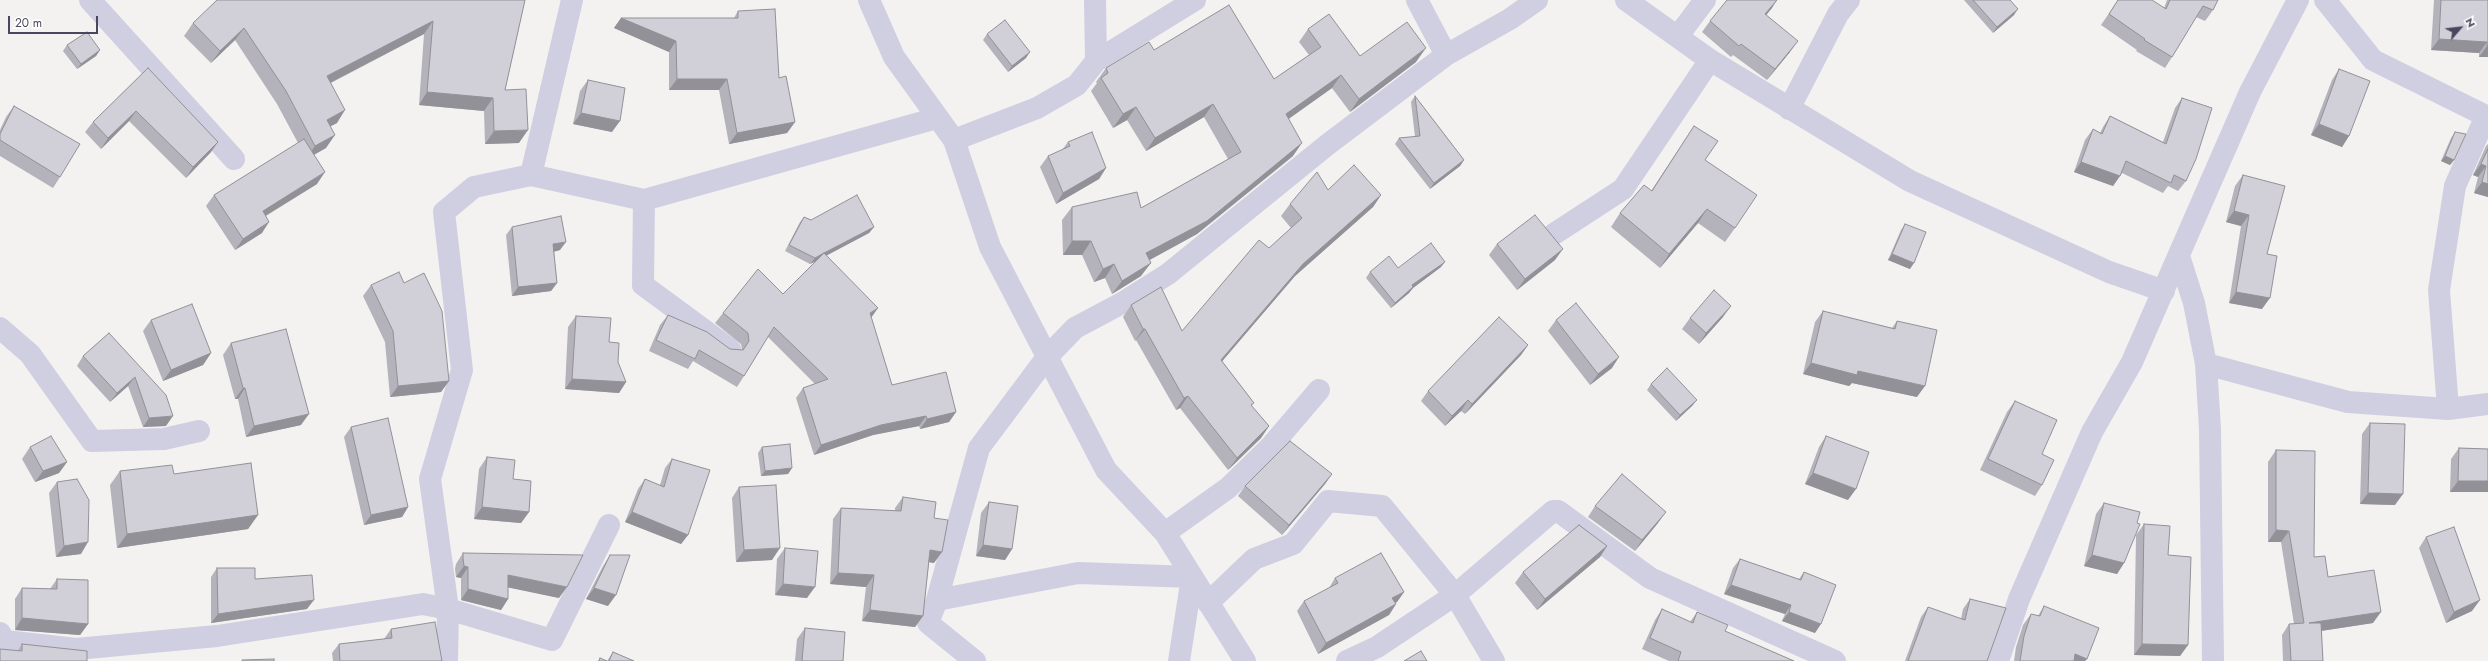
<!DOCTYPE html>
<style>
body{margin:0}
#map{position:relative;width:2488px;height:661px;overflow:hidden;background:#f3f2f0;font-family:Jost,sans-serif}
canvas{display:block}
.north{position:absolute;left:2440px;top:8px;width:40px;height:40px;-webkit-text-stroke:3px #fff;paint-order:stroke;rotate:62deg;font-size:11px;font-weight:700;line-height:16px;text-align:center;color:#49475f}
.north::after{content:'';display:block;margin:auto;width:14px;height:18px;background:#49475f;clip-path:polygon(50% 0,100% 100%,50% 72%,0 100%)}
.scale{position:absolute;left:8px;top:16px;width:90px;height:18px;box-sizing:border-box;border:2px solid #49475f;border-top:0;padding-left:5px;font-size:12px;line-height:14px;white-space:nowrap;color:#49475f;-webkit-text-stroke:3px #fff;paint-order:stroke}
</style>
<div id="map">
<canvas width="2488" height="661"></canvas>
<div class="north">N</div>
<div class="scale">20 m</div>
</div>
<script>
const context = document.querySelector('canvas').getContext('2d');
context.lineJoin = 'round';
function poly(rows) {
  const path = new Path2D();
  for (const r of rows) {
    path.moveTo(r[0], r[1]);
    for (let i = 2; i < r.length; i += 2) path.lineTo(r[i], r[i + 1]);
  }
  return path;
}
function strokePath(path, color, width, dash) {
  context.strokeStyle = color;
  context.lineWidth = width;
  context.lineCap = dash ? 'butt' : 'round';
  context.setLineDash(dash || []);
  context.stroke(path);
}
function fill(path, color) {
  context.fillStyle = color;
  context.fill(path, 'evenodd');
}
strokePath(poly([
 [90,0,234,159],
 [869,0,894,57,954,140,990,247,1106,470,1165,533,1245,661],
 [1417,0,1446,55,1510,19,1537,0],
 [1626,0,1710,60,1910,181,2109,272,2164,291],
 [2325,0,2373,60,2488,117],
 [1678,36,1705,0],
 [1096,61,1195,0],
 [1789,109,1838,14,1849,0],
 [954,140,1037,108,1077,85,1096,61,1095,0],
 [531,175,644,200,937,118],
 [644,200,643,285,730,349],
 [1554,234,1623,189,1710,60],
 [2179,256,2194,303,2206,364,2210,429,2213,661],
 [0,328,30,354,92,441,164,439,199,431],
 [2206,364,2348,402,2448,409,2488,404],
 [2448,409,2439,290,2455,186,2486,116],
 [1165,533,1228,488,1272,445,1319,390],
 [937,600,979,448,1047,357,1075,328,1122,303,1168,274,1327,145,1446,55],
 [1208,603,1254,559,1293,544,1328,501,1382,506,1455,595,1494,661],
 [0,633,5,641,76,649,217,636,423,604,448,609,430,479,462,370,444,212,474,187,531,175,572,0],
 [447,661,448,609,552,640,609,525],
 [975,661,928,623,937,600,1078,573,1192,577,1179,661],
 [1347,661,1377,647,1455,595,1553,511,1558,511,1650,578,1835,661],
 [1998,661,2019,599,2092,432,2132,362,2250,92,2298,0]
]), '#d0cee1', 22);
fill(poly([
 [525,0,505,90,519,143,485,144,484,111,419,105,424,34,331,83,337,123,330,126,326,148,314,155,317,184,266,216,262,233,235,250,206,206,214,195,298,143,277,104,235,40,211,63,184,36,193,23],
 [1964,0,2010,0,2014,15,1993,33],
 [2118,0,2164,8,2167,0,2218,0,2213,10,2205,21,2196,17,2172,57,2165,68,2136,51,2137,50,2101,25],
 [2434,0,2488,0,2488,57,2479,57,2479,53,2431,50],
 [1772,8,1766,15,1790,52,1767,80,1733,55,1731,57,1702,32,1710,21],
 [738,11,779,78,795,122,787,133,729,144,719,90,669,90,669,52,614,28,621,18,734,18],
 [1308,29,1360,56,1416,62,1350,112,1332,88,1288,119,1293,156,1197,234,1149,260,1141,276,1112,294,1105,278,1094,282,1082,255,1063,255,1062,220,1072,207,1141,208,1228,159,1204,117,1146,151,1127,120,1113,128,1091,91,1097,83,1096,82,1106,68,1154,50,1274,79,1309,55,1299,42],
 [987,34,1026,58,1008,72,983,40],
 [67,45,100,50,96,56,77,69,63,51],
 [148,68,211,152,186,178,129,121,101,149,85,132,93,122],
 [2339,69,2349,136,2342,147,2311,135,2332,80],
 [588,80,612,132,573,124,580,91],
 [1415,96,1464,160,1460,166,1430,189,1395,144,1399,138,1415,137,1411,102],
 [2182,98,2186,181,2178,191,2168,186,2163,193,2122,173,2113,186,2074,172,2085,140,2093,129,2100,133,2103,127,2110,116,2163,142,2175,108],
 [14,106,60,177,53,188,0,156,0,130,6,117],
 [1694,126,1705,160,1735,228,1725,242,1698,223,1660,268,1611,227,1620,213,1651,191],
 [2455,132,2454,160,2450,165,2441,161,2451,138],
 [1068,142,1106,168,1099,179,1056,204,1040,167,1048,156,1062,150],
 [2488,144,2488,197,2474,193,2478,177,2473,175,2486,146],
 [2243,175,2267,254,2262,309,2229,303,2241,226,2226,222,2235,186],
 [1328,190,1381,195,1373,207,1295,276,1222,361,1254,403,1251,406,1269,426,1261,438,1228,470,1180,408,1176,410,1136,340,1135,341,1123,317,1131,305,1182,331,1291,228,1281,216,1290,204],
 [804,217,811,220,874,227,869,233,826,256,871,318,892,385,956,412,949,422,920,429,919,426,873,435,814,455,796,398,803,388,815,384,768,337,744,376,737,387,693,361,688,369,649,351,660,325,668,315,730,349,742,350,741,344,715,323,723,313,783,294,815,262,810,264,785,251,800,222],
 [1905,224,1910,269,1888,260,1901,230],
 [512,227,560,250,554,252,557,283,551,291,512,296,506,235],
 [1497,244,1555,260,1517,290,1489,255],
 [1441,267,1413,288,1409,293,1391,308,1366,278,1370,272,1398,268],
 [404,283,449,381,441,392,390,397,385,342,363,296,371,285],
 [1823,311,1892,328,1897,321,1917,397,1852,383,1849,386,1803,374,1815,322],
 [576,316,609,342,618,362,626,382,619,393,565,389,568,327],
 [1723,317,1699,344,1682,329,1690,318],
 [151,320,211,353,203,365,163,381,143,331],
 [1556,320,1612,368,1590,385,1548,331],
 [109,333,166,426,143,427,128,386,110,402,77,366,83,356],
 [231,343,301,425,246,437,238,399,235,399,223,355],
 [1528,345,1521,355,1465,414,1461,411,1445,426,1421,401,1428,391],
 [1651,384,1693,405,1676,421,1647,390],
 [2015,401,2042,454,2042,485,2035,496,1980,470,2007,412],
 [2370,423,2395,505,2360,504,2362,434],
 [351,427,408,507,402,517,364,525,344,437],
 [1826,436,1848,500,1805,484,1819,447],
 [30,447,67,462,59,473,35,482,22,459],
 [762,447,792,468,788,474,761,476,758,453],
 [2459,448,2488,449,2488,492,2450,492,2451,459],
 [2276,450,2314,557,2328,577,2373,623,2321,631,2323,661,2283,661,2282,635,2289,624,2294,624,2281,542,2268,542,2268,462],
 [487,457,513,479,529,512,521,523,474,519,479,469],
 [672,459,688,535,681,544,625,522,638,489,645,479,660,485,665,468],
 [120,471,174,474,258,515,248,529,117,548,110,485],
 [1332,474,1325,484,1282,535,1238,496,1245,486],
 [57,482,81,554,56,557,49,493],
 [739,487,772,560,736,562,732,498],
 [903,497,934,518,934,563,929,562,923,616,915,627,862,621,866,587,830,584,833,519,841,508,895,511,895,508],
 [989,502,1012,549,1005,560,976,556,981,513],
 [2104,503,2137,523,2124,563,2117,574,2084,566,2096,514],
 [1595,506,1658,523,1635,551,1588,517],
 [2144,524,2168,555,2188,645,2180,656,2134,655,2136,535],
 [2426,537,2472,611,2446,623,2419,548],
 [1607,546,1600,557,1537,610,1515,583,1523,572],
 [785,548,807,598,775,595,777,559],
 [463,553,559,598,508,587,508,599,501,610,461,600,461,578,456,577,455,569,456,564],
 [610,555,608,606,586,599,603,566],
 [1740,559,1799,579,1804,572,1815,633,1782,621,1785,614,1724,594,1733,568],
 [217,568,255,579,307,609,211,623,211,577],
 [1335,578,1404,592,1397,602,1395,603,1396,604,1389,615,1318,654,1297,611,1304,601,1329,588],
 [57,579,88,624,80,635,15,630,15,599,22,588,50,589],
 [1970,599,1987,661,1905,661,1921,617,1928,607,1961,619,1963,609],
 [2044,606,2087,659,2085,661,2014,661,2016,647,2023,625,2031,614,2038,616],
 [1662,609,1690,622,1697,612,1725,631,1794,661,1669,661,1642,649,1655,620],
 [805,628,843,661,795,661,797,639],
 [391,629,442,661,333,661,332,653,339,644,384,639],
 [22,644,87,661,18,650],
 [613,652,634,661,598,661,600,658,607,661]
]), '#b4b2ba');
fill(poly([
 [1777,0,1772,8,1758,25,1765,14],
 [2018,9,2014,15,1993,33,1997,27],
 [621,18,676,41,669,52,614,28],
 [433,21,424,34,318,89,327,76],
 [244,28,235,40,211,63,220,51],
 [2439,39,2487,42,2479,53,2431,50],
 [1798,41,1790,52,1767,80,1775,69],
 [2487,46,2488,46,2488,57,2479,57],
 [1426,48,1416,62,1350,112,1359,99],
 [100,50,96,56,77,69,81,64],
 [1030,52,1026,58,1008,72,1012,66],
 [1341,75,1332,88,1276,128,1286,114],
 [677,79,727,79,719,90,669,90],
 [427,92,493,98,484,111,419,105],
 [1213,104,1204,117,1146,151,1155,138],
 [1136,107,1127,120,1113,128,1123,114],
 [345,110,337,123,318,133,327,120],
 [136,111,129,121,101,149,108,138],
 [581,113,620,121,612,132,573,124],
 [795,122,787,133,729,144,737,133],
 [2319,124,2349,136,2342,147,2311,135],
 [528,130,519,143,485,144,494,131],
 [335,135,326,148,306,159,315,146],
 [218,142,211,152,186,178,193,167],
 [1302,143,1293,156,1197,234,1137,267,1146,253],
 [2445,156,2454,160,2450,165,2441,161],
 [1464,160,1460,166,1430,189,1434,183],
 [2081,162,2120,176,2113,186,2074,172],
 [2481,164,2486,166,2478,177,2473,175],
 [1106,168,1099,179,1056,204,1063,193],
 [325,172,317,184,255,222,263,211],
 [2482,182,2488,184,2488,197,2474,193],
 [1381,195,1373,207,1295,276,1213,372,1221,360,1303,264],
 [1707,209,1698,223,1660,268,1669,254],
 [2234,211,2249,215,2241,226,2226,222],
 [269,222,262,233,235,250,243,239],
 [874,227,869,233,810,264,815,258],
 [1072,241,1091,241,1082,255,1063,255],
 [566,242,560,250,547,253,553,244],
 [1563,249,1555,260,1517,290,1525,279],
 [1892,254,1914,263,1910,269,1888,260],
 [1445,262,1441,267,1413,288,1409,293,1391,308,1395,303,1412,285],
 [1151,263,1141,276,1112,294,1122,281],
 [1114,264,1105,278,1094,282,1103,269],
 [557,283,551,291,512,296,518,287],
 [2236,292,2270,298,2262,309,2229,303],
 [1731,306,1723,317,1699,344,1706,333],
 [878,308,871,318,870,313],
 [1143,329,1145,329,1136,340,1135,341],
 [1528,345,1521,355,1465,414,1472,404],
 [211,353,203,365,163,381,171,370],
 [1619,357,1612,368,1590,385,1598,374],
 [1811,363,1858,371,1925,386,1917,397,1852,383,1849,386,1803,374],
 [135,377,128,386,110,402,117,393],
 [572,379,626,382,619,393,565,389],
 [449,381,441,392,390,397,398,386],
 [243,388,245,388,238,399,235,399],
 [1188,396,1180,408,1176,410,1184,398],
 [1468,400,1461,411,1445,426,1452,416],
 [1697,400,1693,405,1676,421,1680,415],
 [956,412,949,422,920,429,927,419],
 [309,414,301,425,246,437,254,426],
 [173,416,166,426,143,427,149,418],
 [926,416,919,426,873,435,814,455,821,445,881,425],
 [1269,426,1261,438,1228,470,1237,458],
 [67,462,59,473,35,482,43,471],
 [792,468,788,474,761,476,765,471],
 [1813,473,1856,489,1848,500,1805,484],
 [1332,474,1325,484,1282,535,1289,525],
 [2458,481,2488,481,2488,492,2450,492],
 [2368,493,2403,494,2395,505,2360,504],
 [408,507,402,517,364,525,371,515],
 [482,507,529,512,521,523,474,519],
 [632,512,688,535,681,544,625,522],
 [1666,512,1658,523,1635,551,1642,540],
 [258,515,248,529,117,548,127,534],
 [2276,530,2289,531,2281,542,2268,542],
 [88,542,81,554,56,557,64,546],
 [983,545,1012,549,1005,560,976,556],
 [1607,546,1600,557,1537,610,1545,599],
 [780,548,772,560,736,562,744,550],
 [930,550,942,552,934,563,922,561],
 [2092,555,2124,563,2117,574,2084,566],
 [464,566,468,567,461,578,456,577],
 [838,573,874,575,866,587,830,584],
 [508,575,567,587,559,598,501,586],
 [783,584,815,587,807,598,775,595],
 [1731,585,1791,605,1785,614,1724,594],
 [594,588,616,595,608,606,586,599],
 [468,589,508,599,501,610,461,600],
 [1404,592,1397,602,1385,608,1392,598],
 [314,600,307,609,211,623,218,614],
 [2480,600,2472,611,2446,623,2454,612],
 [1396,604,1389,615,1318,654,1326,643],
 [870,610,923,616,915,627,862,621],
 [1789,612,1821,624,1815,633,1782,621],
 [2381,612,2373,623,2301,634,2309,623],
 [22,618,88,624,80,635,15,630],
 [2142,644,2188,645,2180,656,2134,655],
 [2075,654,2087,659,2085,661,2070,661]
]), '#929197');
const building = poly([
 [217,0,525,0,505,90,526,89,528,130,494,131,493,98,427,92,433,21,327,76,345,110,327,120,335,135,315,146,286,91,244,28,220,51,193,23,217,0],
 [1727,0,1777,0,1765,14,1798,41,1775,69,1741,44,1739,46,1710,21,1727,0],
 [1973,0,2010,0,2018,9,1997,27,1973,0],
 [2118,0,2152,0,2166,9,2170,0,2218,0,2213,10,2203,6,2172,57,2144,40,2145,39,2109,14,2118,0],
 [2441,0,2488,0,2488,46,2487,46,2487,42,2439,39,2441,0],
 [1229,5,1274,79,1321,47,1308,29,1329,14,1360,56,1407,22,1426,48,1359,99,1341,75,1286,114,1302,143,1207,221,1146,253,1151,263,1122,281,1114,264,1103,269,1091,241,1072,241,1072,207,1137,192,1141,208,1241,152,1213,104,1155,138,1136,107,1123,114,1101,78,1108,73,1106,68,1149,42,1154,50,1229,5],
 [775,9,779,78,786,76,795,122,737,133,727,79,677,79,676,41,621,18,738,18,738,11,775,9],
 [1005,20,1030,52,1012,66,987,34,1005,20],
 [87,32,100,50,81,64,67,45,87,32],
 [148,68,218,142,193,167,136,111,108,138,93,122,148,68],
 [2339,69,2370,81,2349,136,2319,124,2339,69],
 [588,80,625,88,620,121,581,113,588,80],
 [1415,96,1464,160,1434,183,1399,138,1420,136,1415,96],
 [2182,98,2212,108,2196,159,2186,181,2174,175,2171,183,2126,161,2120,176,2081,162,2093,129,2102,134,2110,116,2166,144,2182,98],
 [14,106,80,144,60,177,0,140,0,134,14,106],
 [1694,126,1718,141,1705,160,1757,195,1735,228,1707,209,1669,254,1620,213,1644,185,1652,191,1694,126],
 [1092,132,1106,168,1063,193,1048,156,1070,146,1068,142,1092,132],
 [2455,132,2466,134,2454,160,2445,156,2455,132],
 [304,139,325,172,263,211,269,222,243,239,214,195,304,139],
 [2488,149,2488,184,2482,182,2486,166,2481,164,2488,149],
 [1354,165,1381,195,1303,264,1221,360,1254,403,1251,405,1269,426,1237,458,1188,396,1184,398,1145,329,1143,329,1131,305,1161,287,1182,331,1259,240,1269,248,1302,218,1290,204,1317,172,1328,190,1354,165],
 [2243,175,2285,186,2267,254,2277,256,2270,298,2236,292,2249,215,2234,211,2243,175],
 [857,195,874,227,824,253,815,258,789,245,804,217,811,220,857,195],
 [1535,215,1563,249,1525,279,1497,244,1535,215],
 [561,216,566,242,553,244,557,283,518,287,512,227,561,216],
 [1905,224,1926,232,1914,263,1892,254,1905,224],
 [1431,243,1445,262,1412,285,1413,287,1395,303,1370,272,1389,256,1398,268,1431,243],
 [824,253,878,308,870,313,892,385,946,372,956,412,927,419,926,416,881,425,821,445,803,388,828,379,774,327,744,376,699,350,695,359,656,340,668,315,707,332,730,349,743,350,749,341,748,333,723,313,758,269,783,294,824,253],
 [399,272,404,283,424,273,442,311,449,381,398,386,393,331,371,285,399,272],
 [1714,290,1731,306,1706,333,1690,318,1714,290],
 [1576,303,1619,357,1598,374,1556,320,1576,303],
 [192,304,211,353,171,370,151,320,192,304],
 [1823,311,1895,329,1897,321,1937,330,1925,386,1858,371,1857,375,1811,363,1823,311],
 [576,316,611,318,609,342,619,343,618,362,626,382,572,379,576,316],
 [1499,317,1528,345,1472,404,1468,400,1452,416,1428,391,1499,317],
 [286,329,309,414,254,426,245,388,243,388,231,343,286,329],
 [109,333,166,395,173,416,149,418,135,377,117,393,83,356,109,333],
 [1667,368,1697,400,1680,415,1651,384,1667,368],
 [2015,401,2057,420,2042,454,2054,460,2042,485,1988,459,2015,401],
 [388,418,408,507,371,515,351,427,388,418],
 [2370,423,2405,424,2403,494,2368,493,2370,423],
 [51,436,67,462,43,471,30,447,51,436],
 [1826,436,1869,452,1856,489,1813,473,1826,436],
 [1290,441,1332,474,1289,525,1245,486,1290,441],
 [790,444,792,468,765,471,762,447,790,444],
 [2459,448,2488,449,2488,481,2458,481,2459,448],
 [2276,450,2315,451,2314,557,2325,556,2328,577,2374,570,2381,612,2309,623,2321,623,2323,661,2291,661,2289,624,2304,623,2289,531,2276,530,2276,450],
 [487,457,515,460,513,479,531,481,529,512,482,507,487,457],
 [672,459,710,470,688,535,632,512,645,479,664,487,672,459],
 [251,463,258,515,127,534,120,471,172,465,174,474,251,463],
 [1622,474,1666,512,1642,540,1595,506,1622,474],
 [77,479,89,500,88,542,64,546,57,482,77,479],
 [776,485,780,548,744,550,739,487,776,485],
 [903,497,936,502,934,518,948,520,942,552,930,550,923,616,870,610,874,575,838,573,841,508,901,511,903,497],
 [989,502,1018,506,1012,549,983,545,989,502],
 [2104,503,2140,512,2137,523,2140,524,2124,563,2092,555,2104,503],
 [2144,524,2170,526,2168,555,2191,557,2188,645,2142,644,2144,524],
 [1579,525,1607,546,1545,599,1523,572,1579,525],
 [2454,527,2480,600,2454,612,2426,537,2454,527],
 [785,548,818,551,815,587,783,584,785,548],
 [463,553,583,555,567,587,508,575,508,599,468,589,468,567,464,566,463,558,463,553],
 [1381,553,1404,592,1392,598,1396,604,1326,643,1304,601,1338,583,1335,578,1381,553],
 [610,555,630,555,616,595,594,588,610,555],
 [1740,559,1801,580,1804,572,1836,585,1821,624,1789,612,1791,605,1731,585,1740,559],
 [217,568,255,568,255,579,312,575,314,600,218,614,217,568],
 [57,579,88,580,88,624,22,618,22,588,57,589,57,579],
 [1970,599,2006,608,1987,661,1908,661,1928,607,1965,620,1970,599],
 [2044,606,2099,628,2087,659,2075,654,2074,661,2020,661,2024,636,2031,614,2040,616,2044,606],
 [1662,609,1693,623,1697,612,1728,625,1725,631,1794,661,1678,661,1681,652,1650,638,1662,609],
 [435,622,442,661,340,661,339,644,392,638,391,629,435,622],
 [805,628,845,632,843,661,802,661,805,628],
 [22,644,87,651,87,661,0,661,0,649,22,651,22,644],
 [1421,651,1427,661,1404,661,1421,651],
 [613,652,634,661,609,661,613,652],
 [600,658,607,661,599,661,600,658],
 [274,659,274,661,242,661,242,660,274,659]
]);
fill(building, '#d1cfd8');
strokePath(building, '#929197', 1);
</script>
